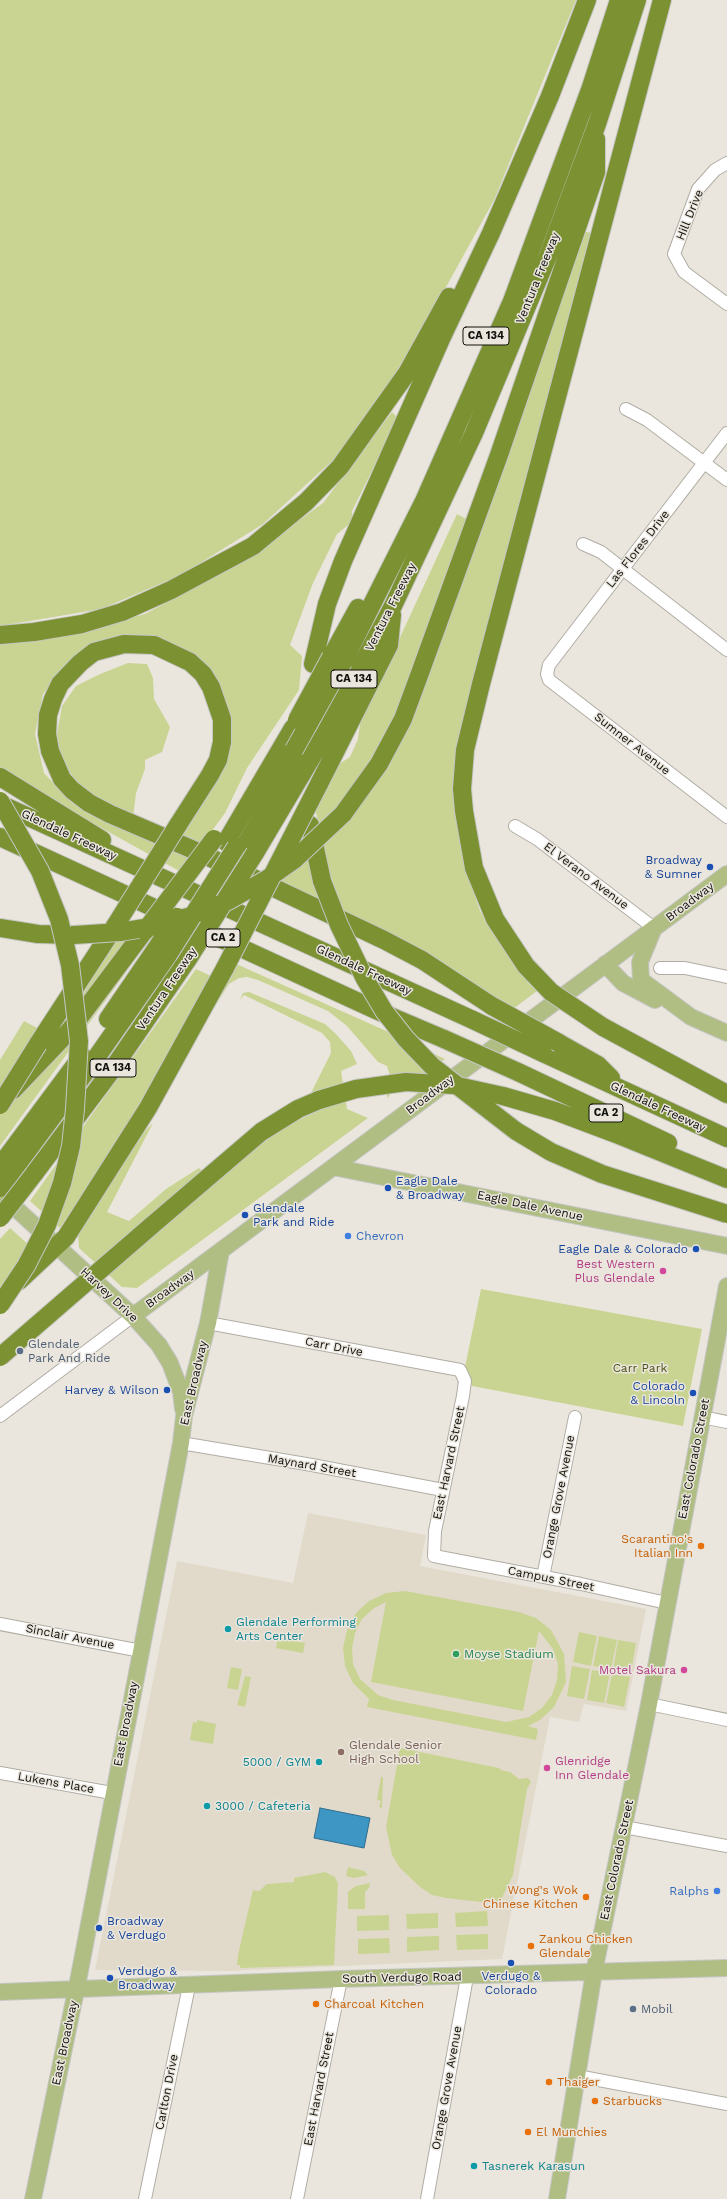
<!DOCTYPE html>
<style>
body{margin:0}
canvas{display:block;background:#eae6dd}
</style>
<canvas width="727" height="2199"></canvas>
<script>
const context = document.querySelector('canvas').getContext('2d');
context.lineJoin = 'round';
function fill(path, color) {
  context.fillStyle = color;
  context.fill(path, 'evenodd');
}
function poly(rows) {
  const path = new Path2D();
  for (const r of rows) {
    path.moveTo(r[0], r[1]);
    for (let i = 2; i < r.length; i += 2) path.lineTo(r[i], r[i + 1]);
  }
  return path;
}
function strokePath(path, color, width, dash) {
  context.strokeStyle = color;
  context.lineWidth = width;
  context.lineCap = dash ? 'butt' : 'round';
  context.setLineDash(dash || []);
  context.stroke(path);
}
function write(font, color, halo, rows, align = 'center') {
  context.font = font + ' "Work Sans",sans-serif';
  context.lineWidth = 3;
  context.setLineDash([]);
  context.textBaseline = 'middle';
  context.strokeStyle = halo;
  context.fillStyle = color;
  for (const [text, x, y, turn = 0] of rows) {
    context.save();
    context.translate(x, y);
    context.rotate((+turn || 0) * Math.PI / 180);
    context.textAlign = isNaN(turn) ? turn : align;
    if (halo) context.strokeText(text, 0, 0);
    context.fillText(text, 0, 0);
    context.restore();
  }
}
fill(poly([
 [308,1513,426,1535,420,1566,646,1609,626,1711,584,1704,579,1722,550,1717,502,1959,229,1971,95,1970,177,1561,293,1583]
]), '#e1daca');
fill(poly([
 [0,0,576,0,494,200,434,309,379,400,333,460,263,524,181,575,101,609,0,626],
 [583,231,595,234,454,802,463,859,480,911,506,951,541,988,513,1009,345,917,326,862,315,807,336,766,350,757,358,739,360,724,457,514,468,520,397,713,361,777,336,808,346,818,366,795],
 [392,412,398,418,352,511,353,521,337,534,313,583,290,645,302,656,299,690,247,768,225,813,198,850,176,840,225,753,219,690,175,648,93,645,71,659,43,694,35,734,44,773,71,802,93,815,191,859,181,872,0,772,0,642,77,632,145,614,243,561,323,503],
 [128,663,147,664,153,678,154,699,170,727,162,752,145,760,145,769,136,793,133,818,91,798,73,777,60,757,57,734,62,706,76,686,100,674],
 [306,822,327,909,274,884],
 [120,927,134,935,63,1029,61,1026,54,1039,51,1038],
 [234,963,384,1030,445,1059,398,1093,398,1091,393,1092,393,1094,390,1094,388,1098,385,1092,390,1076,387,1066,378,1062,347,1026,328,1011,258,980,247,977,239,978,229,984,193,1041],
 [122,968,127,971,0,1146,0,1113,24,1091],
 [196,969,211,976,153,1088,60,1228,30,1201],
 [249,992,325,1024,336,1034,351,1051,357,1064,341,1071,347,1109,368,1118,137,1288,122,1287,79,1248,78,1233,131,1145,153,1123,107,1212,129,1221,166,1189,199,1168,202,1171,255,1148,292,1123,325,1108,322,1094,309,1097,331,1053,330,1042,322,1033,244,995,240,1000,243,993],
 [24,1021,41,1030,0,1092,0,1060],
 [10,1228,30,1246,23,1264,0,1287,0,1239],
 [481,1289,702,1329,683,1426,472,1386,465,1367],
 [405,1591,519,1612,536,1618,551,1630,564,1654,566,1682,554,1707,540,1720,528,1726,538,1729,536,1740,367,1707,369,1699,353,1683,345,1666,343,1648,347,1630,356,1613,369,1601,386,1593],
 [386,1602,371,1682,523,1711,539,1631,553,1649,558,1664,557,1680,552,1695,542,1708,529,1717,506,1722,393,1700,378,1695,360,1679,353,1664,352,1648,355,1633,362,1619,374,1608],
 [579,1632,597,1636,591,1666,573,1662],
 [599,1636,617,1640,611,1669,593,1666],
 [278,1638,305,1643,303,1653,276,1648],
 [618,1640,636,1643,631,1673,613,1670],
 [572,1666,590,1669,584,1699,567,1696],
 [231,1667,242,1669,238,1690,227,1688],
 [592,1670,610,1673,604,1703,587,1700],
 [612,1674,630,1677,624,1707,606,1703],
 [245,1676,251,1677,245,1707,237,1705],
 [197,1720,216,1724,213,1744,190,1740,193,1722,197,1723],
 [400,1748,499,1768,501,1770,510,1772,519,1779,528,1778,531,1782,527,1789,513,1875,499,1904,446,1898,432,1895,420,1887,400,1868,392,1855,386,1827],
 [381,1777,383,1777,382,1808,379,1807,381,1801,377,1800],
 [348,1867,364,1871,368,1875,354,1878,346,1876],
 [325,1872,335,1877,338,1884,334,1965,240,1968,240,1965,237,1965,238,1955,253,1890,259,1891,267,1884,294,1882,294,1878],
 [370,1883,369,1888,365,1892,365,1909,348,1909,348,1892,356,1886],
 [487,1911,488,1926,456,1927,455,1913],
 [438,1913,438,1928,407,1929,406,1914],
 [389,1915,389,1930,357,1931,357,1916],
 [488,1934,488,1949,457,1950,456,1935],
 [439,1936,439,1950,407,1952,407,1937],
 [389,1938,390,1953,358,1954,358,1939]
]), '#c9d493');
const water = poly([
 [320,1808,370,1818,364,1848,314,1838,320,1808]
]);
fill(water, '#3d96c4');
strokePath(water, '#306e8d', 1);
const minor = poly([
 [727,163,715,170,698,189,674,254,684,272,727,304],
 [626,409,647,420,727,480],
 [727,433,549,665,547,674,549,680,727,817],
 [583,544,601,552,727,650],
 [515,826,537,839,654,928],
 [660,968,685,968,727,977],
 [208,1323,460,1370,465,1381,463,1396,435,1531,434,1556,581,1584,667,1603],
 [0,1416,133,1316],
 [702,1417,727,1422],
 [181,1443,312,1465,443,1490],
 [543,1577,575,1417],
 [0,1624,141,1651],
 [649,1704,727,1720],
 [0,1773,112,1793],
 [624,1827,727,1846],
 [577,2076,727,2104],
 [145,2199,189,1986],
 [297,2199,341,1979],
 [427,2199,467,1977]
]);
const major = poly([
 [654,928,640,962,641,980,691,1017,727,1033],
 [605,964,623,983,655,1000],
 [333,1167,727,1246],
 [0,1194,133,1316,159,1345,170,1363,181,1392,183,1409],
 [133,1316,727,874],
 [0,1992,341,1979,727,1968],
 [33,2199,79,1976,181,1443,184,1416,208,1323,221,1251],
 [557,2199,594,1972,649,1704,727,1286]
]);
const highway = poly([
 [0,635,34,632,82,624,122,612,171,590,253,546,306,502,340,467,407,373,449,297],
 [331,657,358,608],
 [343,662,424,501,512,301,591,87,619,0],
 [313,664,327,604,343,561,441,339,491,233,550,96,587,0],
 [0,777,102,840],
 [319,784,389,645,392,615],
 [0,804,473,1020],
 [343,814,379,764,403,719,420,673,499,455,596,172,596,139],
 [178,825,210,775,218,760,222,742,222,719,211,687,203,674,190,662,154,645,124,644,94,652,80,663,60,684,53,699,48,715,47,734,50,751,62,779,72,790,89,803,110,814,196,851,384,940,422,960,492,1006],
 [310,825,322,881],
 [0,837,378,1011,444,1039],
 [226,842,293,728],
 [243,849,308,737],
 [255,853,315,752,393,606,474,433,548,256,597,124,637,0],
 [0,928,38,934,74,935],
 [526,966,495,919,474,868,464,811,462,789,465,750,481,684,662,0],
 [108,1019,160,943],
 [603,1027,727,1094],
 [559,1043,598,1065,611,1078],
 [38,1044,115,926],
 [543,1053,727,1138],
 [518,1072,668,1143],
 [13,1090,70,1030,142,934],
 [503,1096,555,1111,616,1134,727,1179],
 [0,1166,82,1056],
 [34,1174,109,1074,188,959],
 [0,1188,96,1058,168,955],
 [150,1227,261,1132,298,1109,319,1100],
 [19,1281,66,1237,148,1108,225,968]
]);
strokePath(minor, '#b1ada5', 14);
strokePath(major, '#c6c6c5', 18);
strokePath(highway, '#c6c6c5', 20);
strokePath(minor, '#fff', 12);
strokePath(major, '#b0be84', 16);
strokePath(highway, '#7c9232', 18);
const highwayBridge = poly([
 [297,720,331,657],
 [294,750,343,662],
 [0,801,40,871,59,919,70,965,79,1041,75,1109,71,1146,62,1183,47,1225,26,1266,0,1305],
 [322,881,339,925,365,979,384,1011,406,1039,432,1066,516,1131,551,1152,602,1174,727,1214],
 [115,926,178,825],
 [145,931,214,839],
 [74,935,120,932,156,926,188,917,228,901,267,879,294,860,343,814],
 [160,943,177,917],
 [168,955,236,847],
 [188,959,255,853],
 [526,966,551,992,603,1027],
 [225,968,319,784],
 [492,1006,559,1043],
 [473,1020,543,1053],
 [444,1039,518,1072],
 [319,1100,356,1089,406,1082,453,1085,503,1096],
 [0,1105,38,1044],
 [0,1218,34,1174],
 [0,1357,150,1227]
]);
strokePath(highwayBridge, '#c6c6c5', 20, []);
strokePath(highwayBridge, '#7c9232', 18);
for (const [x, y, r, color] of [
 [710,867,4,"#1a4fb4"],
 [388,1188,4,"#1a4fb4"],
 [245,1215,4,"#1a4fb4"],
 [348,1236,4,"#3f7fe0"],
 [696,1249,4,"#1a4fb4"],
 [663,1271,4,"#d1479c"],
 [20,1351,4,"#5c6f8a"],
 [167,1390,4,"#1a4fb4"],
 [693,1393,4,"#1a4fb4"],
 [701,1546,4,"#e8710a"],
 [228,1629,4,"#0f9aa8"],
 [456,1654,4,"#2e9e5b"],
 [684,1670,4,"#d1479c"],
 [341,1752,4,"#8d6e63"],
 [319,1762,4,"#0f9aa8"],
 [547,1768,4,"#d1479c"],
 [207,1806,4,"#0f9aa8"],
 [717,1891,4,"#3f7fe0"],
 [586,1897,4,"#e8710a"],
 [99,1928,4,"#1a4fb4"],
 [531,1946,4,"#e8710a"],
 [511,1963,4,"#1a4fb4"],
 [110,1978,4,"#1a4fb4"],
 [316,2004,4,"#e8710a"],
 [633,2009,4,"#5c6f8a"],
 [549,2082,4,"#e8710a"],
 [595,2101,4,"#e8710a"],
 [528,2132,4,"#e8710a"],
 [474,2166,4,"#0f9aa8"]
]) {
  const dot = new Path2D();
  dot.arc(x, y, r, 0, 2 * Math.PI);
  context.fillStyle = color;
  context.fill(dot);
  strokePath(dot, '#eae6dd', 1.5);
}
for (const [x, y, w] of [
 [486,336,46],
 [354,679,46],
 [223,938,34],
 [113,1068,46],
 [606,1113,34]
]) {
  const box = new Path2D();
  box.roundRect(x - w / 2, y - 9, w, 18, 3);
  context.fillStyle = '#eae6dd';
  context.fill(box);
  strokePath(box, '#11100d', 1);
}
write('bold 11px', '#11100d', null, [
 ["CA 134",486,336],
 ["CA 134",354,679],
 ["CA 2",223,938],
 ["CA 134",113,1068],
 ["CA 2",606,1113]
]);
write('12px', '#11100d', '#eae6dd', [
 ["Hill Drive",690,215,-68],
 ["Ventura Freeway",538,278,-68],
 ["Las Flores Drive",638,549,-52],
 ["Ventura Freeway",391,607,-63],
 ["Sumner Avenue",632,744,38],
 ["Glendale Freeway",69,835,25],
 ["El Verano Avenue",586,876,37],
 ["Broadway",690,902,-37],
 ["Glendale Freeway",364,970,25],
 ["Ventura Freeway",167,989,-56],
 ["Broadway",430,1095,-37],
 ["Glendale Freeway",658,1107,25],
 ["Eagle Dale Avenue",530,1206,12],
 ["Broadway",170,1289,-36],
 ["Harvey Drive",109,1295,43],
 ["Carr Drive",334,1347,11],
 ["East Broadway",194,1383,-77],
 ["East Colorado Street",694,1459,-79],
 ["East Harvard Street",449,1463,-78],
 ["Maynard Street",312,1466,10],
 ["Orange Grove Avenue",559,1497,-79],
 ["Campus Street",551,1579,11],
 ["Sinclair Avenue",70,1637,11],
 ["East Broadway",126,1724,-79],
 ["Lukens Place",56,1783,10],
 ["East Colorado Street",617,1860,-78],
 ["South Verdugo Road",402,1978,-1],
 ["East Broadway",65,2043,-78],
 ["Orange Grove Avenue",447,2088,-80],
 ["East Harvard Street",319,2089,-79],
 ["Carlton Drive",167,2092,-79]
]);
write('12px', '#164399', '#eae6dd', [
 ["Broadway",702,860],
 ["& Sumner",702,874],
 ["Eagle Dale",396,1181,"left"],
 ["& Broadway",396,1195,"left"],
 ["Glendale",253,1208,"left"],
 ["Park and Ride",253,1222,"left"],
 ["Eagle Dale & Colorado",688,1249],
 ["Colorado",685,1386],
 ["& Lincoln",685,1400],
 ["Harvey & Wilson",159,1390],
 ["Broadway",107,1921,"left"],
 ["& Verdugo",107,1935,"left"],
 ["Verdugo &",118,1971,"left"],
 ["Broadway",118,1985,"left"],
 ["Verdugo &",511,1976,"center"],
 ["Colorado",511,1990,"center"]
], 'right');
write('12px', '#366cbe', '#eae6dd', [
 ["Chevron",356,1236],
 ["Ralphs",709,1891,"right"]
], 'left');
write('12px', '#b23c85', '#eae6dd', [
 ["Best Western",655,1264],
 ["Plus Glendale",655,1278],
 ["Motel Sakura",676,1670],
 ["Glenridge",555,1761,"left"],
 ["Inn Glendale",555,1775,"left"]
], 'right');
write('12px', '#4e5e75', '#eae6dd', [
 ["Glendale",28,1344],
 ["Park And Ride",28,1358],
 ["Mobil",641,2009]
], 'left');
write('12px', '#4c5316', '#eae6dd', [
 ["Carr Park",640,1368]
]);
write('12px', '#c56008', '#eae6dd', [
 ["Scarantino's",693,1539,"right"],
 ["Italian Inn",693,1553,"right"],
 ["Wong's Wok",578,1890,"right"],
 ["Chinese Kitchen",578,1904,"right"],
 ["Zankou Chicken",539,1939],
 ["Glendale",539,1953],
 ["Charcoal Kitchen",324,2004],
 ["Thaiger",557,2082],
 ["Starbucks",603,2101],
 ["El Munchies",536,2132]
], 'left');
write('12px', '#0d838f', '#eae6dd', [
 ["Glendale Performing",236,1622],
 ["Arts Center",236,1636],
 ["5000 / GYM",311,1762,"right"],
 ["3000 / Cafeteria",215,1806],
 ["Tasnerek Karasun",482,2166]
], 'left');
write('12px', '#27864d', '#eae6dd', [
 ["Moyse Stadium",464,1654]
], 'left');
write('12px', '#785e54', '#eae6dd', [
 ["Glendale Senior",349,1745],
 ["High School",349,1759]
], 'left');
</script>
